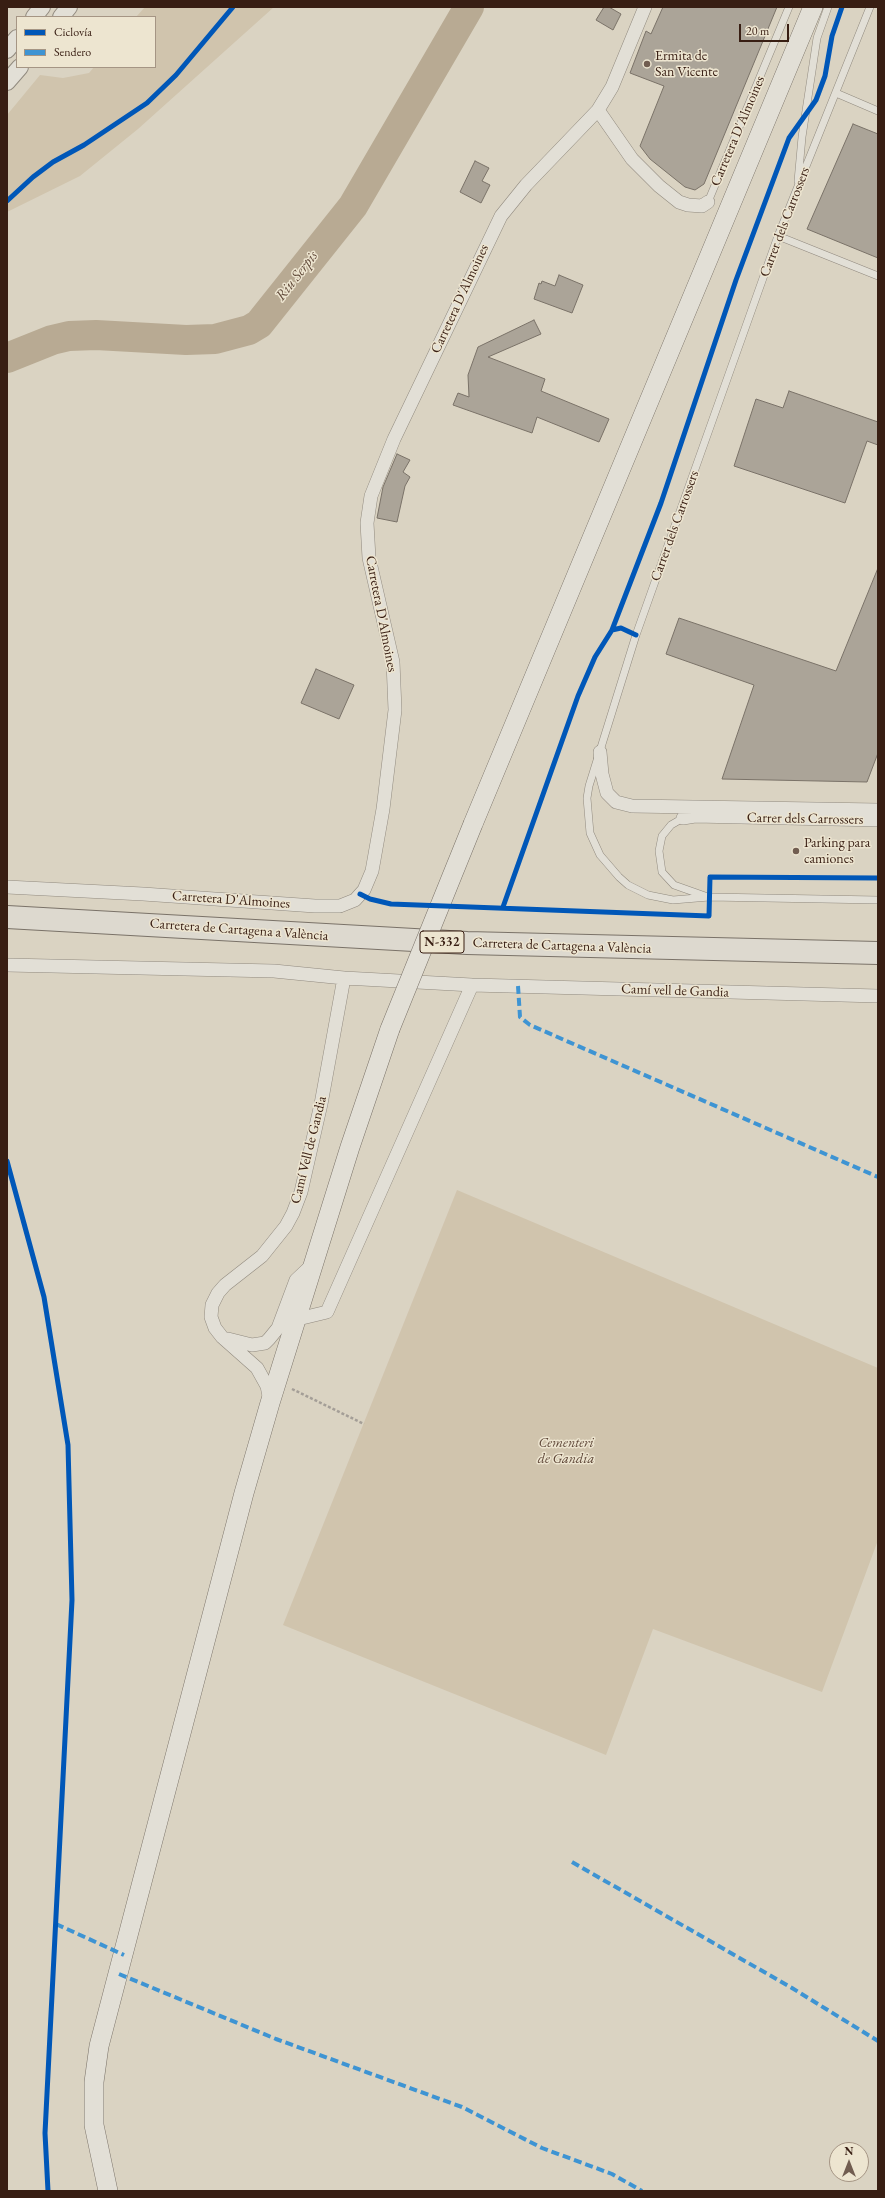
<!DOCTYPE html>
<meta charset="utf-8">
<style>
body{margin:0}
#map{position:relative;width:885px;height:2198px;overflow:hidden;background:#dad3c2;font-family:"EB Garamond",serif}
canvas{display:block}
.frame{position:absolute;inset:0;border:8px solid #381e13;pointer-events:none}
.legend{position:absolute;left:16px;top:16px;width:140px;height:52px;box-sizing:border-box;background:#ede5d0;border:1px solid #a59584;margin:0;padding:5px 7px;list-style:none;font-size:12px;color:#381e13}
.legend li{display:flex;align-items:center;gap:8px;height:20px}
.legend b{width:20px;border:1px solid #a59584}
.north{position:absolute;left:829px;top:2142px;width:40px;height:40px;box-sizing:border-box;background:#ede5d0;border:1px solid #a59584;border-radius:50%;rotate:0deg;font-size:11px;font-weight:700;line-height:16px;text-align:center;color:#381e13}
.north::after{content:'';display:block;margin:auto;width:14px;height:18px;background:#715d50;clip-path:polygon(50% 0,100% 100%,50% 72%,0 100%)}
.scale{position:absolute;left:739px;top:24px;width:50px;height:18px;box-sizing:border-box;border:2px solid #381e13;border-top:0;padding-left:5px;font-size:12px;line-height:14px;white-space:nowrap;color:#381e13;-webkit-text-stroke:3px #ede5d0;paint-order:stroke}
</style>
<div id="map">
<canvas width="885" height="2198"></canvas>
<div class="frame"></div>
<ul class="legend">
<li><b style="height:5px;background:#0057b8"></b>Ciclovía</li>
<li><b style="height:5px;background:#3e94d3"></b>Sendero</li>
</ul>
<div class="north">N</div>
<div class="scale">20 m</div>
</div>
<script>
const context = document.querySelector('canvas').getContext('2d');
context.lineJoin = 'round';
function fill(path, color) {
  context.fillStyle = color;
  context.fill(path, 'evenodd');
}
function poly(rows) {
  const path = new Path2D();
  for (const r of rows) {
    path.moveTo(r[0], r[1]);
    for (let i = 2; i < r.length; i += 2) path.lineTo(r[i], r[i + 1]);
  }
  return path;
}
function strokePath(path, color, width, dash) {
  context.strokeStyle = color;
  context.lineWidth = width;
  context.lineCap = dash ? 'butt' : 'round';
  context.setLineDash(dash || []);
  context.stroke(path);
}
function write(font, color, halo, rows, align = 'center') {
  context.font = font + ' "EB Garamond",serif';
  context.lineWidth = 3;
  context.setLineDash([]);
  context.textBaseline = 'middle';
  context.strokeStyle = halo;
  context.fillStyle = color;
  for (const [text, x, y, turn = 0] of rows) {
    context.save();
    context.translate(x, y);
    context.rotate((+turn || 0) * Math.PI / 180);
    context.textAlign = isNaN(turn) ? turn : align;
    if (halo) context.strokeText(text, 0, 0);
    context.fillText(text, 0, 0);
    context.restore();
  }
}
fill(poly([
 [145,7,274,7,138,129,80,176,7,212,7,115,40,75,63,78,89,73,94,67,155,67,155,17,136,17],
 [457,1190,878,1368,878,1540,822,1692,653,1629,606,1755,283,1625]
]), '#d0c4ad');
strokePath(poly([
 [7,358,52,340,69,336,96,335,186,340,215,339,249,330,259,324,353,206,469,7]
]), '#b8aa93', 30);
const building = poly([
 [604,7,609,7,621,14,613,30,596,20,604,7],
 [663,7,777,7,704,184,695,190,685,187,650,159,640,146,664,86,630,73,646,31,651,34,663,7],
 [853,124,878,134,878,258,807,229,853,124],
 [475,161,489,168,482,181,490,185,481,203,460,192,475,161],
 [559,275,583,285,572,313,534,299,539,283,541,284,542,281,555,286,559,275],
 [534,320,541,334,488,357,545,379,541,391,609,419,599,442,537,417,532,433,453,405,458,393,469,397,468,375,478,347,534,320],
 [789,391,878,422,878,445,867,441,845,503,734,466,756,399,783,408,789,391],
 [397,454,410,460,403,472,410,477,405,486,397,522,377,518,383,487,397,454],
 [878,568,878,753,867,782,722,779,754,685,666,654,679,618,836,671,878,568],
 [316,669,354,685,339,719,301,703,316,669]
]);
fill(building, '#aba498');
strokePath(building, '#7a7268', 1);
const service = poly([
 [870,7,778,236,636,635,589,786,587,798,590,833,600,855,619,877,628,885,648,895,673,900,709,897,878,900],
 [836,93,878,111],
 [798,181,802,137,817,38,828,7],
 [708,202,789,7],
 [778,236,878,276],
 [683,818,671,825,662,836,659,851,662,872,674,885,705,896]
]);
const minor = poly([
 [645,7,612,87,598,110,632,159,659,186,679,202,688,205,702,206,708,202],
 [600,752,602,774,607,793,616,802,632,806,878,810],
 [683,818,695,816,878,820],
 [7,887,143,894,315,906,340,906,355,900,364,890,372,871,383,809,395,710,393,662,369,558,367,523,371,496,394,439,501,216,526,185,598,110],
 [7,965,274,971,344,978,472,985,878,996],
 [298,1319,327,1312,472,985],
 [228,1339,252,1345,265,1343,269,1339,278,1328,296,1280,313,1264],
 [270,1401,267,1386,257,1368,222,1337,215,1328,211,1317,212,1305,218,1293,225,1285,262,1256,286,1226,293,1213,301,1192,321,1104,344,978]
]);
const tertiary = poly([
 [34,17,42,7],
 [61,17,69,7],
 [7,50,17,38],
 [7,82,20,67]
]);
const secondary = poly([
 [473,824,813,7],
 [108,2191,94,2125,94,2082,99,2046,244,1493,270,1403,350,1147,390,1029]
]);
const trunk = poly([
 [7,917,467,943,878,953]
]);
strokePath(service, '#918a7f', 8);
strokePath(minor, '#918a7f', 14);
strokePath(tertiary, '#918a7f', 18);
strokePath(secondary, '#7a7268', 20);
strokePath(trunk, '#7a7268', 24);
strokePath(poly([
 [292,1389,364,1424]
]), '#a49e97', 2.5, [3, 2]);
strokePath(service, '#e2dfd6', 7);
strokePath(minor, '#e2dfd6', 13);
strokePath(tertiary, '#e2dfd6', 16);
strokePath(secondary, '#e2dfd6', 19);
strokePath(trunk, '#ddd9cf', 22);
const secondaryBridge = poly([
 [390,1029,473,824]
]);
strokePath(secondaryBridge, '#7a7268', 20, []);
strokePath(secondaryBridge, '#e2dfd6', 19);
strokePath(poly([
 [518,986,520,1017,530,1025,878,1177],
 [572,1862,792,1988,878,2041],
 [56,1924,124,1955],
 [119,1974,276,2039,462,2107,542,2148,612,2174,642,2191]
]), '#3e94d3', 4, [8, 4]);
strokePath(poly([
 [7,201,33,177,53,162,84,145,147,103,176,75,233,7],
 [612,630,661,503,736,280,789,138,816,100,825,76,832,36,842,7],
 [360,894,370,899,391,904,709,916,710,877,878,878],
 [503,907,578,696,595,657,612,630,621,628,636,635],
 [7,1161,44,1297,68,1445,72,1600,45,2133,48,2191]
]), '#0057b8', 5);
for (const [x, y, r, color] of [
 [647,64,4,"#715d50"],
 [796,851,4,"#715d50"]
]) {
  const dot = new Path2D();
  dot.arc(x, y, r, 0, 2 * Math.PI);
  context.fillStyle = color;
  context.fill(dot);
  strokePath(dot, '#ede5d0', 1.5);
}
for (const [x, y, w] of [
 [442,942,44]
]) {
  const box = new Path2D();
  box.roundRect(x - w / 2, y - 11, w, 22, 3);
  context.fillStyle = '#ede5d0';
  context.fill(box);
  strokePath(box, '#381e13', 1);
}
write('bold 13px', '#381e13', null, [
 ["N-332",442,942]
]);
write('14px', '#381e13', '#ede5d0', [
 ["Ermita de",655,56],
 ["San Vicente",655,72],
 ["Parking para",804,843],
 ["camiones",804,859]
], 'left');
write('14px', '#381e13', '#ede5d0', [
 ["Carretera D'Almoines",738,131,-67],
 ["Carrer dels Carrossers",785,222,-69],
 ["Carretera D'Almoines",460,299,-65],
 ["Carrer dels Carrossers",675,526,-70],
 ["Carretera D'Almoines",381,614,79],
 ["Carrer dels Carrossers",805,819,1],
 ["Carretera D'Almoines",231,900,4],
 ["Carretera de Cartagena a València",239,930,4],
 ["Carretera de Cartagena a València",562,946,2],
 ["Camí vell de Gandia",675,991,2],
 ["Camí Vell de Gandia",309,1150,-76]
]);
write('italic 14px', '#5c4435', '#ede5d0', [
 ["Cementeri",566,1443],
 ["de Gandia",566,1459]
]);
write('italic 15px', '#604939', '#ede5d0', [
 ["Riu Serpis",297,276,-52]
]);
</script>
